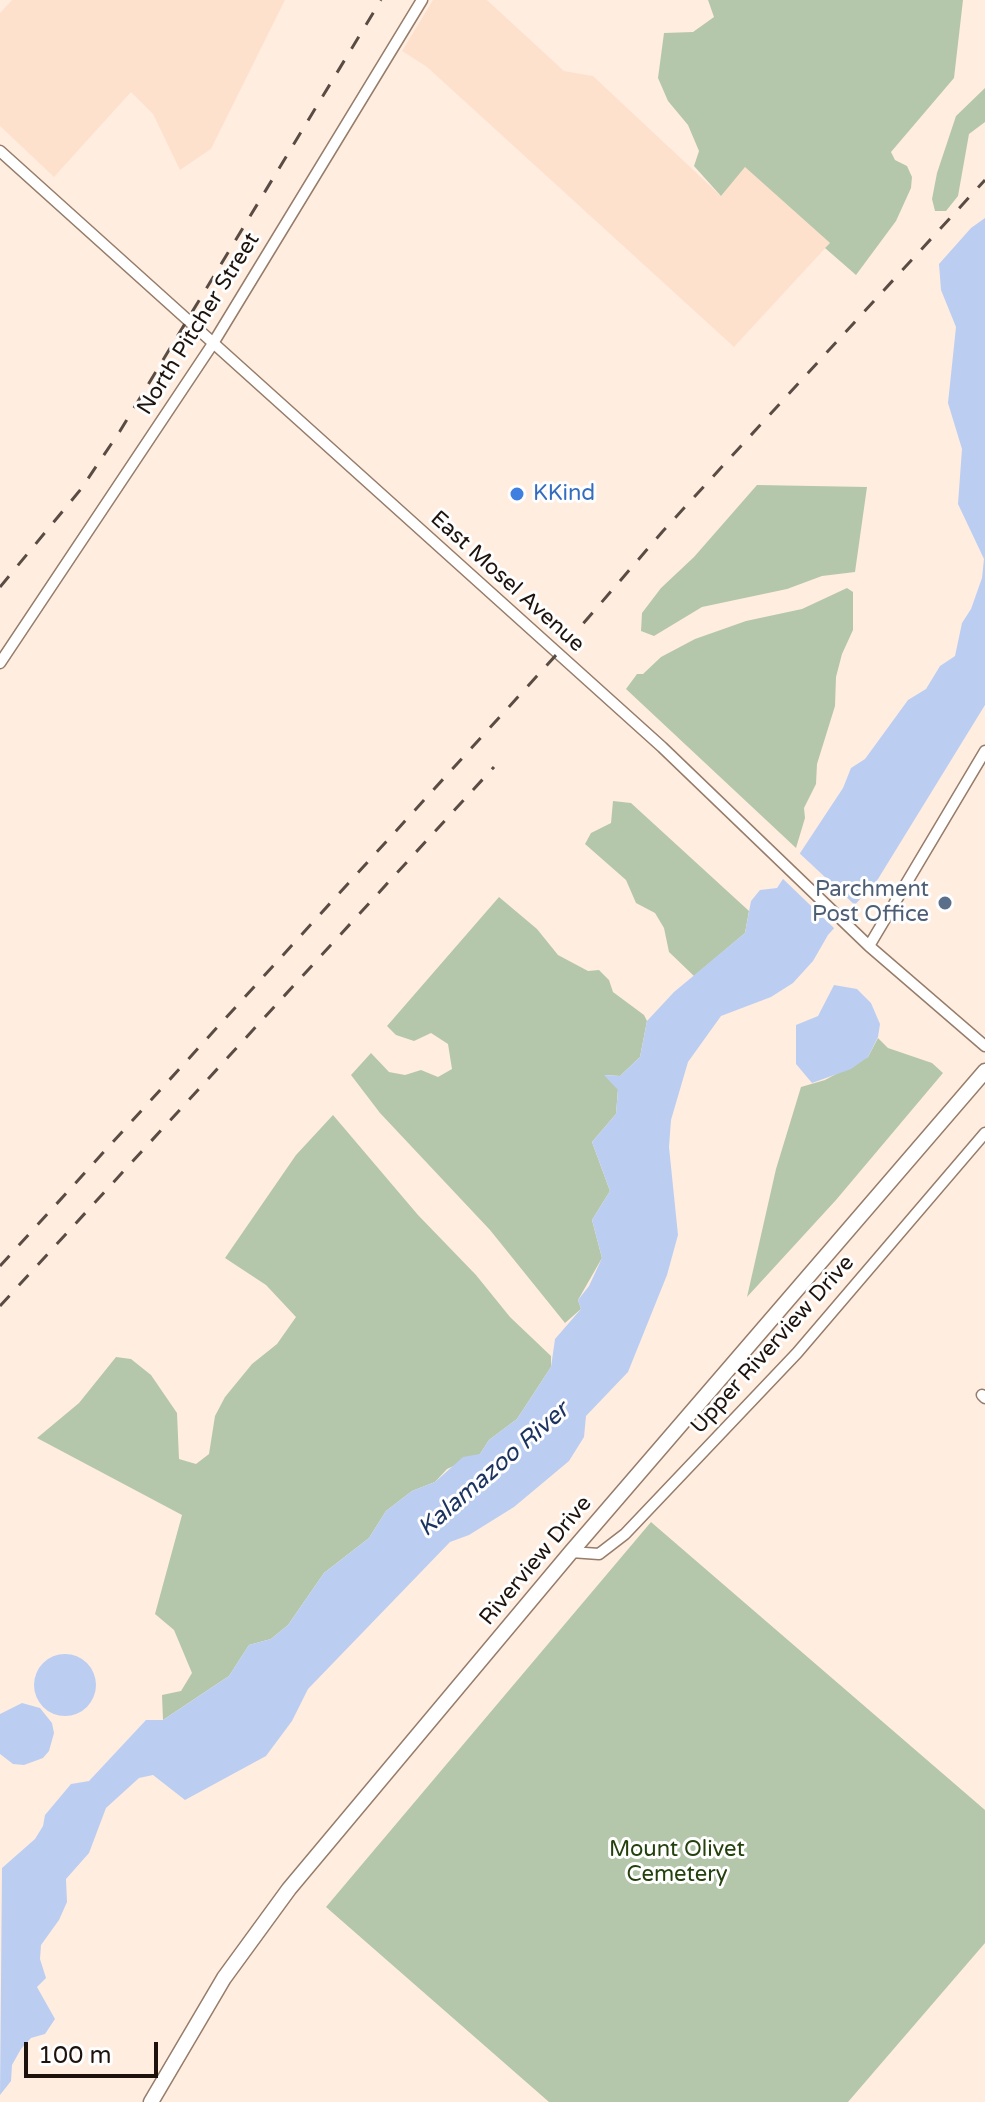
<!DOCTYPE html>
<style>
body{margin:0}
#map{position:relative;width:985px;height:2102px;overflow:hidden;background:#ffede0;font-family:"Varela Round",sans-serif}
canvas{display:block}
.scale{position:absolute;left:24px;top:2042px;width:134px;height:36px;box-sizing:border-box;border:4px solid #1d130c;border-top:0;padding-left:10px;font-size:24px;line-height:28px;white-space:nowrap;color:#1d130c;-webkit-text-stroke:6px #fefefe;paint-order:stroke}
</style>
<div id="map">
<canvas width="985" height="2102"></canvas>
<div class="scale">100 m</div>
</div>
<script>
const context = document.querySelector('canvas').getContext('2d');
context.lineJoin = 'round';
function fill(path, color) {
  context.fillStyle = color;
  context.fill(path, 'evenodd');
}
function poly(rows) {
  const path = new Path2D();
  for (const r of rows) {
    if (r.length === 3) {
      path.moveTo(r[0] + r[2], r[1]);
      path.arc(r[0], r[1], r[2], 0, 2 * Math.PI);
      continue;
    }
    path.moveTo(r[0], r[1]);
    for (let i = 2; i < r.length; i += 2) path.lineTo(r[i], r[i + 1]);
  }
  return path;
}
function strokePath(path, color, width, dash) {
  context.strokeStyle = color;
  context.lineWidth = width;
  context.lineCap = dash ? 'butt' : 'round';
  context.setLineDash(dash || []);
  context.stroke(path);
}
function write(font, color, halo, rows, align = 'center') {
  context.font = font + ' "Varela Round",sans-serif';
  context.lineWidth = 6;
  context.setLineDash([]);
  context.textBaseline = 'middle';
  context.strokeStyle = halo;
  context.fillStyle = color;
  for (const [text, x, y, turn = 0] of rows) {
    context.save();
    context.translate(x, y);
    context.rotate((+turn || 0) * Math.PI / 180);
    context.textAlign = isNaN(turn) ? turn : align;
    if (halo) context.strokeText(text, 0, 0);
    context.fillText(text, 0, 0);
    context.restore();
  }
}
fill(poly([
 [12,0,285,0,211,149,180,170,153,114,131,92,54,177,0,126,0,13],
 [433,0,487,0,564,71,593,76,720,195,745,166,830,243,734,347,427,67,402,51]
]), '#fee1cd');
fill(poly([
 [708,0,963,0,954,78,891,152,895,160,907,166,912,177,911,188,896,221,856,275,825,248,830,243,745,167,721,196,694,166,699,151,688,125,668,101,658,78,664,33,693,32,714,17],
 [985,88,985,122,969,134,958,196,946,211,935,211,932,199,937,173,956,116],
 [757,485,867,487,855,572,822,576,787,589,702,607,654,636,641,631,642,613,661,588,694,557],
 [847,588,853,592,853,630,842,654,836,677,835,706,817,764,816,784,804,808,805,818,796,848,626,689,637,674,643,674,661,657,695,639,746,621,802,609],
 [613,801,631,803,749,911,745,933,694,976,669,952,664,928,655,913,636,903,626,880,585,844,591,833,611,823],
 [499,897,537,929,558,955,588,971,599,970,609,980,613,992,644,1015,647,1021,640,1057,620,1076,605,1075,618,1089,616,1114,592,1142,610,1191,592,1220,602,1258,578,1300,581,1309,565,1323,490,1230,380,1113,351,1075,371,1053,389,1072,405,1075,421,1070,438,1077,452,1069,448,1044,431,1033,414,1041,396,1035,387,1026],
 [878,1038,888,1048,932,1063,943,1073,836,1200,747,1297,776,1169,801,1087,825,1080,868,1057],
 [333,1115,418,1215,476,1275,510,1317,551,1356,551,1367,517,1419,489,1440,480,1454,447,1469,435,1482,412,1491,386,1511,369,1538,324,1573,288,1625,271,1639,249,1645,229,1676,163,1720,162,1695,181,1691,192,1673,174,1630,155,1614,182,1515,37,1438,79,1403,116,1357,131,1359,151,1375,177,1413,179,1459,196,1464,209,1454,215,1416,225,1397,252,1364,277,1344,296,1317,266,1285,225,1258,296,1155],
 [651,1522,985,1810,985,1943,848,2102,549,2102,326,1907]
]), '#b5c7ab');
fill(poly([
 [985,218,985,705,878,879,828,935,813,961,793,983,771,997,721,1016,688,1062,671,1120,669,1147,678,1235,667,1275,628,1372,586,1416,584,1437,569,1461,514,1507,469,1535,450,1542,308,1689,292,1721,266,1756,185,1800,153,1775,139,1778,106,1808,89,1853,66,1879,67,1902,59,1920,41,1945,40,1959,46,1978,37,1987,55,2019,45,2034,31,2038,21,2049,12,2065,11,2081,0,2095,2,1868,35,1839,43,1826,45,1815,71,1784,89,1781,146,1720,163,1720,229,1676,249,1645,271,1639,288,1625,324,1573,369,1538,386,1511,412,1491,435,1482,463,1457,480,1454,489,1440,517,1419,551,1367,555,1339,581,1309,578,1300,589,1286,602,1258,592,1220,610,1191,592,1142,616,1114,618,1090,604,1075,620,1076,640,1057,647,1021,674,992,745,933,751,901,760,890,777,888,843,788,851,768,865,759,908,700,926,689,940,666,955,656,962,623,971,609,982,578,984,559,958,504,962,449,948,403,956,327,941,290,939,264,971,228],
 [834,985,857,989,871,1003,880,1024,878,1037,868,1057,851,1069,812,1083,796,1064,796,1025,818,1016],
 [65,1685,31],
 [22,1703,40,1708,52,1723,54,1733,49,1751,43,1758,24,1765,13,1764,0,1754,0,1714]
]), '#bbcef2');
fill(poly([
 [796,850,857,907,835,929,780,876]
]), '#ffede0');
const street = poly([
 [0,151,662,747,869,946,985,1046],
 [0,663,212,345,422,0],
 [869,946,985,751],
 [982,1395,985,1398],
 [571,1552,599,1554,625,1534,797,1353,985,1133]
]);
const secondary = poly([
 [151,2102,224,1978,289,1889,571,1552,985,1071]
]);
strokePath(street, '#967c6a', 13);
strokePath(secondary, '#967c6a', 17);
strokePath(street, '#fff', 10);
strokePath(secondary, '#fff', 14);
strokePath(poly([
 [0,587,81,489,120,431,381,0],
 [0,1266,557,654,663,531,985,180],
 [0,1306,494,767]
]), '#594c44', 3, [14, 14]);
for (const [x, y, r, color] of [
 [517,494,8,"#3f7fe0"],
 [945,903,8,"#5c6f8a"]
]) {
  const dot = new Path2D();
  dot.arc(x, y, r, 0, 2 * Math.PI);
  context.fillStyle = color;
  context.fill(dot);
  strokePath(dot, '#fefefe', 3);
}
write('22px', '#1d130c', '#fefefe', [
 ["North Pitcher Street",199,324,-58],
 ["East Mosel Avenue",507,582,42],
 ["Upper Riverview Drive",773,1345,-48],
 ["Riverview Drive",536,1561,-50]
]);
write('22px', '#366cbe', '#fefefe', [
 ["KKind",533,494]
], 'left');
write('22px', '#4e5e75', '#fefefe', [
 ["Parchment",929,890],
 ["Post Office",929,915]
], 'right');
write('22px', '#24410d', '#fefefe', [
 ["Mount Olivet",677,1850],
 ["Cemetery",677,1875]
]);
write('italic 24px', '#1c3360', '#fefefe', [
 ["Kalamazoo River",494,1470,-41]
]);
</script>
